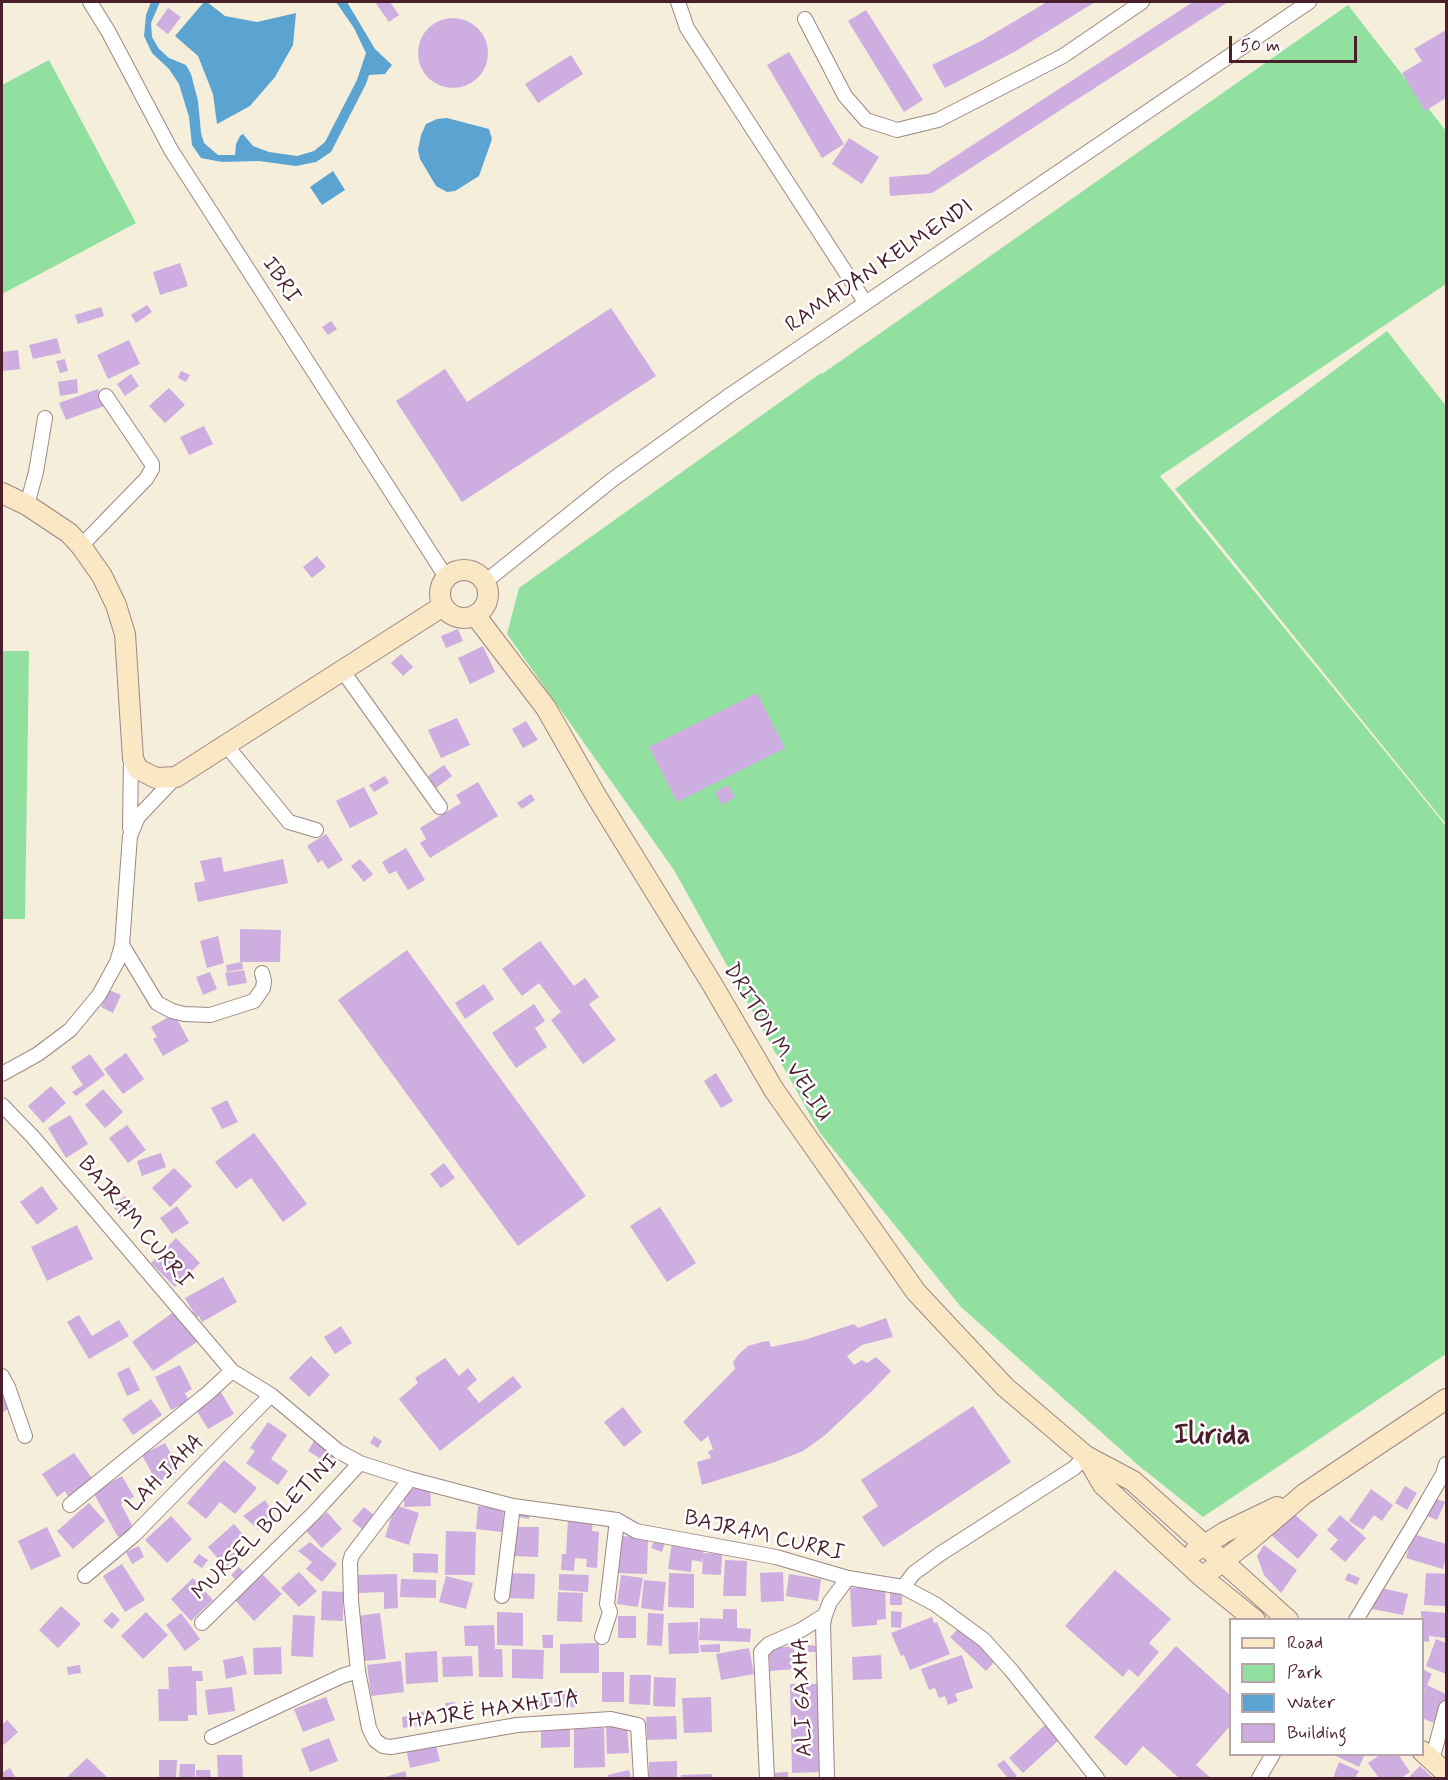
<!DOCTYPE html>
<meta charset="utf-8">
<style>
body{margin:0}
#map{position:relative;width:1448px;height:1780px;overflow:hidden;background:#f4eedb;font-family:Mynerve,sans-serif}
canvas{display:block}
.frame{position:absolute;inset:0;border:3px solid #4a1f2b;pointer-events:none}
.legend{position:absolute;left:1229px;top:1618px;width:195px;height:138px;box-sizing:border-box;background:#fff;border:2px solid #b7a5aa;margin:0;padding:8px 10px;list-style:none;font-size:18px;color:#4a1f2b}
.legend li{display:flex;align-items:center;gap:12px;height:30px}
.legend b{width:30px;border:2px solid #b7a5aa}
.scale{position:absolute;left:1229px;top:36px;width:128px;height:27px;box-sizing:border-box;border:3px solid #4a1f2b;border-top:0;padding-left:8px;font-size:18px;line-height:21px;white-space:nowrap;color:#4a1f2b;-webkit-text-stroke:4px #fff;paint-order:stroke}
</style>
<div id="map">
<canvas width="1448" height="1780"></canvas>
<div class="frame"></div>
<ul class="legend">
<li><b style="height:8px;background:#fae7c3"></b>Road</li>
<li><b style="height:16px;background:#91e09f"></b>Park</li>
<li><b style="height:16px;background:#5ba4d2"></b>Water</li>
<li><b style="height:16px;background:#ceade0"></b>Building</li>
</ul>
<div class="scale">50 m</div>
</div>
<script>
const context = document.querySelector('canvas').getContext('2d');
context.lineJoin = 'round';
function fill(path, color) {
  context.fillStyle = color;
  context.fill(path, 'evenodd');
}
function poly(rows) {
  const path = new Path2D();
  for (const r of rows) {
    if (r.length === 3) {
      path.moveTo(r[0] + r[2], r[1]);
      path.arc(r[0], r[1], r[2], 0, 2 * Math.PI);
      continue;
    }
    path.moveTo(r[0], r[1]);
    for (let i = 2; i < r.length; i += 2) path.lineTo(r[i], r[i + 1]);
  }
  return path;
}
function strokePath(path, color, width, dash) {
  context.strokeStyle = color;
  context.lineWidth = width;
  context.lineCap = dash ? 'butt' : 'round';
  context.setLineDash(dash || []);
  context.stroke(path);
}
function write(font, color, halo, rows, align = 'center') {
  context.font = font + ' Mynerve,sans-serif';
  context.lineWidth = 5;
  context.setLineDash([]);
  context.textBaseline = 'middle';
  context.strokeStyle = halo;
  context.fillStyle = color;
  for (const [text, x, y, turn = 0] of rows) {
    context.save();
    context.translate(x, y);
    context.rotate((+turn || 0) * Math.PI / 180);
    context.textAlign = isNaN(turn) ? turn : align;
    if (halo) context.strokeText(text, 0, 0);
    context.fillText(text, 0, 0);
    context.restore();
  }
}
fill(poly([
 [1348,5,1446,131,1446,284,1160,476,1446,826,1446,1354,1203,1517,1138,1465,961,1307,820,1133,674,870,507,634,519,588,821,373,822,374],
 [49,60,136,223,2,294,2,85],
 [1387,331,1446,406,1446,824,1175,489],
 [2,651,29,651,25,919,2,919]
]), '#91e09f');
fill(poly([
 [151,2,160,2,151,23,152,37,159,49,169,58,186,65,191,74,198,101,201,133,204,143,218,155,235,155,236,144,240,136,243,134,253,146,269,152,297,156,314,151,325,142,357,80,366,53,354,28,336,2,347,2,375,49,392,65,385,74,369,75,366,84,331,152,316,162,296,166,259,161,222,162,201,158,192,145,189,117,179,84,169,69,152,53,144,36,146,15],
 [204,2,207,2,225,16,257,22,296,13,293,45,275,77,250,106,217,124,213,94,198,56,175,36],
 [447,118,489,129,492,139,479,176,455,191,447,192,436,186,420,159,418,150,421,135,426,124,437,119],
 [333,171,345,190,322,205,310,187]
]), '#5ba4d2');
fill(poly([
 [375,2,390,2,399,15,389,22],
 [1047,2,1095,2,1016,51,945,88,932,65,981,41],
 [1193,2,1228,2,932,193,890,196,889,177,928,174],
 [168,8,181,17,168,34,156,25],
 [866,10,923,100,904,112,848,21],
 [453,53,35],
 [1446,30,1446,98,1425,111,1402,73,1422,61,1414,49],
 [789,52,844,144,822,158,767,65],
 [571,55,583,74,538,103,525,84],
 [849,138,879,157,862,184,832,164],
 [180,263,188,286,160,295,153,272],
 [147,305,152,312,136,323,131,315],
 [101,307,104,316,78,324,75,315],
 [611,308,656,376,462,502,396,401,445,369,467,402],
 [331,321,337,329,328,335,322,327],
 [57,338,61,353,33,359,29,345],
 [129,340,140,364,108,379,97,355],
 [18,350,20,369,2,371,2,352],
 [65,359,68,371,60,373,56,361],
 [181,371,190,375,186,382,178,378],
 [131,374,139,386,125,396,117,384],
 [77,379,78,393,60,396,58,382],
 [169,388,185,405,165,423,149,406],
 [98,389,104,406,66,420,59,403],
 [204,426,213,444,189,455,180,437],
 [317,556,326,567,312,578,303,567],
 [458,629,463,641,446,648,441,636],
 [483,646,495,672,470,684,458,658],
 [401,654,413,667,403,676,391,663],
 [757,693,785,748,677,802,649,747],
 [457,718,470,745,441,758,428,730],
 [526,721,538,740,523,748,512,729],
 [444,765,452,776,436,788,428,776],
 [385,776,389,783,374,792,369,785],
 [478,782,498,816,430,858,420,843,426,839,420,828,461,803,456,795],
 [728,785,735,797,722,805,715,792],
 [364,787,378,814,350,828,336,801],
 [531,794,535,800,522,809,517,803],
 [326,834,343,860,328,869,322,860,318,863,307,846],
 [406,848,425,880,408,890,396,871,389,874,382,862],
 [221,857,224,872,283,859,288,883,198,902,194,883,205,881,200,861],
 [360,859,373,874,364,882,351,866],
 [240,929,281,930,280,962,240,962],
 [218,936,224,963,207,968,200,941],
 [540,941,574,986,585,978,599,997,589,1004,616,1040,583,1064,551,1020,561,1012,539,983,522,996,502,969],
 [407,950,586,1196,518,1246,338,1000],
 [242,962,243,969,227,972,226,965],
 [244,970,247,983,228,986,225,973],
 [210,972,217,989,203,995,196,977],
 [484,984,494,999,465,1019,455,1003],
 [109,990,121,995,113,1013,101,1007],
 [534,1004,545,1021,535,1028,547,1047,516,1068,492,1033],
 [174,1014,189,1041,163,1056,153,1039,157,1037,151,1027],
 [126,1053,144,1079,123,1094,104,1069],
 [90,1054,105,1075,76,1096,72,1092,83,1085,71,1067],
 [716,1073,733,1101,721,1108,704,1081],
 [51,1086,66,1103,43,1123,28,1106],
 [103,1089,123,1112,105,1128,85,1105],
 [227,1100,238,1122,222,1129,211,1108],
 [70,1115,88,1144,66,1158,48,1128],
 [127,1125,146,1150,128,1163,109,1138],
 [254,1133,307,1204,283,1222,251,1178,236,1189,215,1162],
 [161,1153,166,1167,142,1176,137,1161],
 [444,1163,455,1178,441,1188,430,1174],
 [174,1168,192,1186,170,1207,152,1188],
 [42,1186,58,1209,37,1225,20,1202],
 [125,1196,133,1207,120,1217,112,1205],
 [177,1206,189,1223,172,1234,160,1218],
 [660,1207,696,1263,667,1282,630,1226],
 [77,1225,93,1259,47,1281,31,1247],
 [176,1238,200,1263,175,1287,151,1263],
 [223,1277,237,1302,202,1322,199,1316,196,1317,185,1298],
 [175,1311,197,1342,153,1371,132,1342],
 [79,1315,92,1336,119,1320,129,1336,89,1359,67,1322],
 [886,1318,893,1337,862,1345,847,1356,854,1365,862,1360,867,1363,876,1357,891,1371,870,1393,824,1436,803,1451,775,1462,702,1485,697,1462,711,1458,708,1452,713,1449,708,1436,701,1442,683,1422,735,1369,733,1362,739,1354,748,1346,762,1342,769,1341,771,1347,804,1340,854,1324,858,1328],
 [341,1326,352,1343,335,1354,324,1337],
 [311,1356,330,1375,309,1397,289,1378],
 [445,1358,459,1376,468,1368,477,1380,467,1388,479,1403,513,1376,522,1387,440,1451,399,1399,418,1383,415,1378],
 [180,1365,192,1389,185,1393,189,1401,171,1410,155,1377],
 [129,1367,140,1390,127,1396,117,1373],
 [221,1392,234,1414,208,1429,195,1408],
 [2,1396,10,1407,2,1413],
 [151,1399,162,1415,133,1435,122,1419],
 [973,1406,1011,1462,883,1547,862,1517,878,1506,861,1480],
 [623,1407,642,1432,624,1447,604,1422],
 [268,1422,287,1435,271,1459,288,1471,278,1485,246,1463,255,1451,250,1448],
 [374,1436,382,1441,378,1448,370,1443],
 [314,1441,335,1453,329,1464,308,1451],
 [165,1443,180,1470,157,1483,142,1455],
 [74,1453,94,1481,69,1498,65,1491,57,1497,42,1474],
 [224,1460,257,1488,235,1514,220,1502,206,1519,187,1503],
 [122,1476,134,1497,121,1504,134,1529,118,1537,93,1492],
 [1405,1486,1417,1493,1407,1510,1395,1503],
 [430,1487,431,1506,404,1507,404,1489],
 [1371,1489,1393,1505,1382,1521,1374,1515,1363,1530,1349,1521],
 [1434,1498,1445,1502,1437,1520,1427,1516],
 [265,1500,276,1517,259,1530,243,1516],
 [89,1503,105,1521,73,1549,57,1531],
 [395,1505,419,1513,409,1545,385,1537],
 [478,1506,504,1509,502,1532,476,1529],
 [364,1507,375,1516,363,1530,352,1521],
 [516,1507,531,1510,529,1519,514,1516],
 [327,1512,342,1529,322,1548,306,1531],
 [1292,1512,1318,1535,1298,1559,1271,1535],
 [1340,1515,1366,1538,1345,1562,1330,1549,1338,1540,1327,1530],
 [171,1516,192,1539,167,1563,145,1540],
 [568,1519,593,1520,592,1531,599,1532,597,1568,586,1567,587,1559,575,1558,574,1571,561,1570,562,1554,566,1554],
 [234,1524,246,1538,232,1550,238,1557,226,1568,208,1547],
 [47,1527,61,1556,31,1570,18,1541],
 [513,1527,539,1527,538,1557,512,1556],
 [446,1531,476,1532,475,1575,445,1575],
 [1413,1534,1446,1544,1446,1558,1443,1569,1406,1558],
 [617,1536,648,1537,647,1574,616,1573],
 [656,1536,666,1539,662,1552,651,1548],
 [310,1542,337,1564,322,1582,306,1569,312,1562,298,1551],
 [672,1542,704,1547,702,1562,692,1560,691,1572,668,1569],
 [1264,1545,1297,1570,1281,1593,1264,1575,1257,1556],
 [139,1546,144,1557,132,1564,126,1552],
 [413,1553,438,1554,438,1573,413,1572],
 [703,1553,722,1554,721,1575,702,1574],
 [199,1554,208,1560,202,1568,193,1562],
 [725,1560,747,1561,746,1596,723,1596],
 [122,1564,145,1600,125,1612,103,1576],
 [239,1567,244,1572,236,1580,231,1575],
 [1115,1570,1171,1619,1149,1643,1159,1652,1138,1677,1129,1669,1123,1677,1065,1626],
 [299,1572,317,1591,299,1607,281,1588],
 [783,1572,784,1601,761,1602,760,1573],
 [508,1573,535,1574,534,1599,507,1598],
 [669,1573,694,1574,694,1608,668,1607],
 [1348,1573,1360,1578,1357,1585,1345,1580],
 [1426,1573,1446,1574,1446,1606,1424,1605],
 [262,1574,282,1594,254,1621,235,1600],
 [397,1574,398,1608,384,1609,384,1592,358,1593,357,1575],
 [559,1574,589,1575,588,1592,559,1590],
 [789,1574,821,1579,818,1601,786,1596],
 [621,1575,643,1578,638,1607,617,1604],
 [446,1576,473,1583,466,1609,439,1602],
 [193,1578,213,1600,191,1621,171,1599],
 [401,1579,436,1580,436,1598,400,1597],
 [644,1580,666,1582,663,1611,641,1608],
 [885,1587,886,1619,877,1620,877,1625,852,1627,850,1588],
 [1377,1587,1408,1594,1403,1615,1372,1609],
 [902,1590,902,1605,890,1605,890,1591],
 [322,1591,343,1592,343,1621,321,1620],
 [558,1592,583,1593,582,1622,557,1621],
 [61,1606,81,1624,58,1648,39,1630],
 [723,1609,737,1609,737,1628,751,1629,750,1642,699,1640,700,1618,723,1619],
 [891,1611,902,1612,901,1628,891,1627],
 [1421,1611,1446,1613,1446,1638,1429,1636,1429,1642,1422,1641],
 [112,1612,120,1620,112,1629,103,1621],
 [146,1612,168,1635,143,1659,121,1636],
 [497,1612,523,1613,523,1646,497,1645],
 [181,1613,200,1639,185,1651,166,1625],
 [380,1613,386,1659,364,1661,358,1616],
 [648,1613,664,1614,662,1646,647,1645],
 [293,1615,315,1616,313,1657,291,1656],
 [618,1616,636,1616,636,1638,618,1638],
 [932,1617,934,1623,937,1622,950,1654,910,1670,904,1655,901,1656,891,1633],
 [698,1622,699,1653,669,1654,668,1623],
 [494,1625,495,1649,502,1649,503,1677,479,1677,478,1646,465,1646,464,1626],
 [959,1628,995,1661,986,1671,950,1637],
 [542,1635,553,1635,553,1648,543,1648],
 [1436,1639,1446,1643,1446,1674,1426,1666],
 [599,1643,599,1673,560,1673,560,1644],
 [720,1644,720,1652,701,1652,700,1645],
 [808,1645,819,1646,819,1652,808,1652],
 [794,1646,795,1669,770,1671,769,1648],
 [1176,1646,1230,1695,1230,1726,1196,1765,1211,1778,1179,1778,1143,1746,1126,1766,1094,1737],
 [281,1647,282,1674,254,1675,253,1648],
 [749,1648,754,1674,721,1680,716,1654],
 [512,1649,544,1650,543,1679,512,1678],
 [437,1651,438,1682,406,1684,405,1653],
 [881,1655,882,1679,853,1680,852,1657],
 [962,1655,973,1688,955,1694,958,1701,948,1705,945,1696,939,1698,935,1688,929,1690,921,1669],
 [243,1656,247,1674,226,1679,223,1660],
 [472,1656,473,1676,443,1677,442,1657],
 [401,1661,404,1692,371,1696,367,1665],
 [80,1665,81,1673,68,1675,67,1667],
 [192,1666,192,1671,202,1671,203,1681,196,1681,197,1715,188,1715,188,1721,159,1721,158,1689,169,1689,168,1667],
 [1422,1669,1432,1674,1427,1685,1446,1694,1446,1700,1436,1724,1422,1718,1422,1697,1426,1688,1422,1694],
 [602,1672,624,1672,624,1702,602,1702],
 [630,1675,651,1675,650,1705,629,1704],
 [654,1677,676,1678,675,1707,653,1706],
 [790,1684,820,1684,822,1772,792,1773],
 [232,1687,235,1711,208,1715,205,1690],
 [556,1690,577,1691,576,1707,555,1706],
 [326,1697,335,1720,303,1732,294,1709],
 [552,1697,553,1707,528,1709,528,1698],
 [711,1697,712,1732,684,1733,682,1698],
 [455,1702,456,1719,447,1719,445,1703],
 [427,1711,430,1724,416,1726,414,1713],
 [413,1715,415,1726,403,1728,402,1717],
 [676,1716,677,1739,647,1740,646,1717],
 [7,1720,18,1732,4,1745,2,1742,2,1725],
 [1046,1724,1060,1739,1023,1773,1009,1758],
 [627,1726,629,1753,607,1754,606,1727],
 [570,1728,570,1747,541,1748,541,1729],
 [604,1728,605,1767,574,1768,574,1729],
 [329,1738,338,1761,310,1772,301,1749],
 [435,1742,440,1761,410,1768,406,1748],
 [1332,1754,1365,1754,1359,1767],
 [1381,1754,1398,1754,1410,1772,1401,1778,1379,1778,1368,1763],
 [217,1755,242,1755,243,1778,218,1778],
 [87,1758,108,1778,66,1778],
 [159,1760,177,1760,176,1778,159,1778],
 [1004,1760,1017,1776,1015,1778,1008,1778,997,1765],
 [677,1761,677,1778,649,1778,649,1762],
 [1339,1762,1359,1771,1355,1778,1333,1778],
 [180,1764,195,1764,195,1778,179,1778],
 [1420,1766,1432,1777,1430,1778,1408,1778],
 [10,1768,16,1778,2,1778,2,1773],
 [196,1770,210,1770,211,1778,196,1778],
 [629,1770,631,1778,609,1778,608,1775],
 [405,1771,407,1778,382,1778],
 [788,1772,788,1778,772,1778,772,1773],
 [712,1774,712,1778,681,1778,681,1775]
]), '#ceade0');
const street = poly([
 [90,2,108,31,171,150,446,577],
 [678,2,687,28,865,302],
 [805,19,845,96,866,120,897,130,938,120,1063,56,1142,2],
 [27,505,36,472,45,418],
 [81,546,146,479,152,469,152,464,106,396],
 [485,582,612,480,730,395,1309,2],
 [342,670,440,807],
 [226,745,289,822,316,830],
 [130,828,131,757],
 [122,945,157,1003,172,1011,184,1014,210,1015,254,1001,263,988,264,981,262,973],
 [2,1074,38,1054,70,1030,99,995,117,962,122,945,130,836,138,817,176,777],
 [2,1105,33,1137,232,1371,271,1395,338,1451,360,1463,410,1479,513,1506,617,1520,636,1531,776,1557,848,1578,903,1587,935,1604,984,1640,1011,1670,1097,1778],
 [2,1376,8,1387,25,1436],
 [410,1479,352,1555,350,1562,351,1601,358,1671,369,1728,375,1740,383,1746,391,1747,517,1725,611,1719,638,1725,641,1778],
 [70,1505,208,1393,232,1371],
 [85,1576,134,1535,271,1395],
 [903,1587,914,1573,940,1554,1074,1468,1086,1456],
 [502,1596,513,1506],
 [825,1615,823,1624,827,1778],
 [1356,1620,1417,1519,1443,1474,1446,1464],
 [202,1623,314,1513,360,1463],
 [602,1637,610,1612,607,1604,617,1520],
 [212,1737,342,1676,358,1671],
 [1432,1760,1446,1708],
 [767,1778,761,1652,769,1644,801,1630,825,1615,830,1602,848,1578],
 [1259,1778,1273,1754]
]);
const secondary = poly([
 [2,493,27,505,69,533,81,546,102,576,116,605,125,634,133,759,138,769,156,778,176,777,443,606],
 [464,594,24],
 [475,615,546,708,595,794,712,984,774,1090,916,1292,1005,1387,1086,1456,1133,1481,1288,1620],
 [1086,1456,1103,1485,1202,1577,1255,1620],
 [1195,1551,1225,1532,1277,1507],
 [1202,1577,1249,1541,1304,1494,1446,1399],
 [1422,1751,1446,1773]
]);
strokePath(street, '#9f8683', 16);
strokePath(secondary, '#9f8683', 22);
strokePath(street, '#fff', 14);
strokePath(secondary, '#fae7c3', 20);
write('22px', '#4a1f2b', '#fff', [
 ["RAMADAN KELMENDI",880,267,-34],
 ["IBRI",280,281,57],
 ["DRITON M. VELIU",776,1043,58],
 ["BAJRAM CURRI",134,1223,50],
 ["LAH JAHA",166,1474,-45],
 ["MURSEL BOLETINI",266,1528,-45],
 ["BAJRAM CURRI",764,1537,13],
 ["ALI GAXHA",804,1697,-92],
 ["HAJRË HAXHIJA",494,1711,-8]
]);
write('bold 28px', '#4a1f2b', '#fff', [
 ["Ilirida",1212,1437]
]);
</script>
